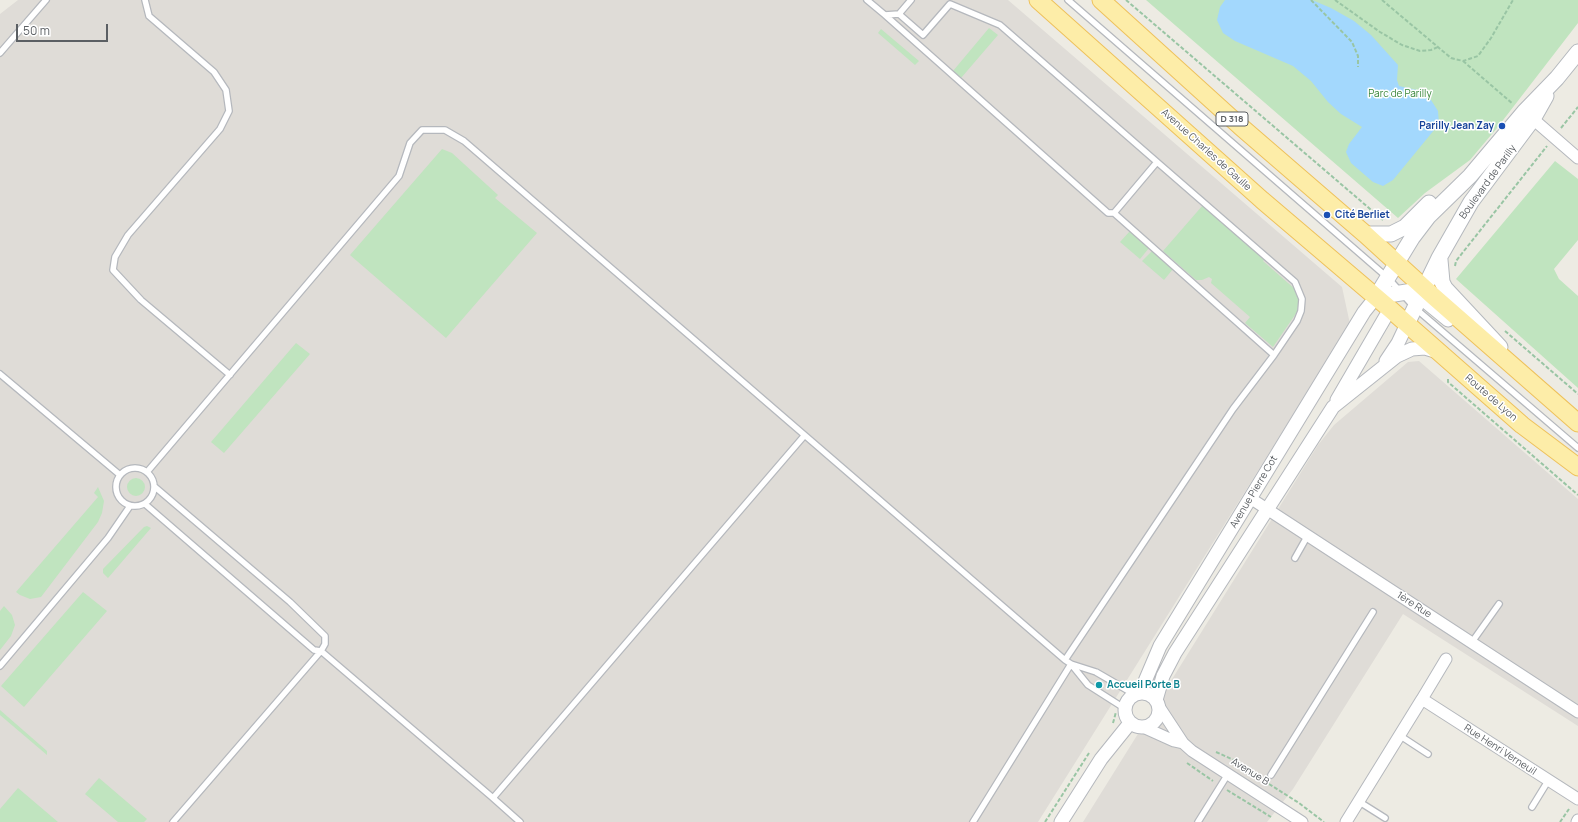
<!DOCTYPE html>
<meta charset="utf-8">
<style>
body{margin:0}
#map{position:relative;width:1578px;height:822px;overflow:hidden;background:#edebe3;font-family:Manrope,sans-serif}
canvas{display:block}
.scale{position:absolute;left:16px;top:24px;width:92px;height:18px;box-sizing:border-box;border:2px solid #5b5f63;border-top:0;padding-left:5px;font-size:12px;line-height:14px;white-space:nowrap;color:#5b5f63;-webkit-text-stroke:3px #fff;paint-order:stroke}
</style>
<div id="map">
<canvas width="1578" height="822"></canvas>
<div class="scale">50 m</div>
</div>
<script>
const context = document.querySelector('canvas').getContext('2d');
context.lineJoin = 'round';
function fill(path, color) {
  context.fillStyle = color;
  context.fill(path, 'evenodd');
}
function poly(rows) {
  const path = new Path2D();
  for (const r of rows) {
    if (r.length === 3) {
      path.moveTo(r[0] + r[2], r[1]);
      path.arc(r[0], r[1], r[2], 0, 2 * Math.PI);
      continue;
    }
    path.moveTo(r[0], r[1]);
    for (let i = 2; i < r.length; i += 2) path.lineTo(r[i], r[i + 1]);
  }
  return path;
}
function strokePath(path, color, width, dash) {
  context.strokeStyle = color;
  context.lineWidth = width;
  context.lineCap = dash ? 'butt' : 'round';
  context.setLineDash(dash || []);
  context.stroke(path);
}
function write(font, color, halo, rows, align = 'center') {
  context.font = font + ' Manrope,sans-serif';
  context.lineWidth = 3;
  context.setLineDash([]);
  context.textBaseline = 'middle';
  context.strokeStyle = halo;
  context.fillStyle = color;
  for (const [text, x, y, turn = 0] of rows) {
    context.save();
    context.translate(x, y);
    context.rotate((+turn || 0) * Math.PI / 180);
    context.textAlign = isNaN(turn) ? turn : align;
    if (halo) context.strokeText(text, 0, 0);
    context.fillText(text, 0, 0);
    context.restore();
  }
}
fill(poly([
 [18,0,1008,0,1342,287,1350,324,1038,822,0,822,0,14],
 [1419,361,1578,499,1578,726,1403,614,1293,789,1267,822,1083,822,1318,445,1334,425,1408,362]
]), '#dfdcd7');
fill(poly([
 [1146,0,1578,0,1578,23,1497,128,1470,160,1425,193,1398,218],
 [989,28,998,35,961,78,953,71],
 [881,29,919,61,915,65,878,33],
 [442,149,452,153,498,195,495,198,537,233,446,338,350,255],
 [1555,161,1578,179,1578,240,1554,269,1559,279,1578,296,1578,388,1456,279],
 [1203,205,1265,259,1263,261,1296,290,1299,300,1297,312,1273,347,1245,323,1250,317,1211,283,1212,279,1209,277,1202,280,1196,280,1163,251],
 [1130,231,1149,248,1140,259,1120,242],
 [1152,251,1173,269,1164,280,1142,261],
 [296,343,310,354,224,453,211,442],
 [136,487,9],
 [98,487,104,501,102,513,98,522,41,597,30,599,20,595,16,592,98,497,94,493],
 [147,526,151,528,108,578,103,573,103,569,144,527],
 [83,592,107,611,24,707,1,686],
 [4,606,12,615,15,625,11,636,0,650,0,611],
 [0,710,47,751,47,755,0,715],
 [99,778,147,819,144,822,118,822,85,794],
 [18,788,58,822,0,822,0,809]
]), '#c0e4bf');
fill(poly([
 [1225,0,1312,0,1331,8,1354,21,1371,35,1398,65,1397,80,1399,86,1417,90,1431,100,1438,111,1439,124,1393,180,1383,186,1373,182,1351,163,1346,152,1349,144,1362,127,1341,114,1328,102,1311,81,1293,66,1235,41,1223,33,1217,20,1220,7]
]), '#a3d8fd');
const service = poly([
 [145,0,149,16,214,72,226,90,229,111,220,129,128,235,115,257,113,270,141,300,230,375],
 [867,0,885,15,899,14,911,0],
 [1068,0,1388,278,1415,308,1578,448],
 [885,15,1108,213,1114,213,1157,162,1000,25,950,4,923,35,899,14],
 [0,53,46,0],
 [1114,213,1274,355],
 [0,374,120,475],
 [135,487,19],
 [147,472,399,176,410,143,422,130,445,130,464,141,1065,660,1071,664,1096,672,1134,694],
 [155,487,290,602,325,636,325,644,321,651,173,822],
 [145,504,314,650,321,651,493,798,804,436],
 [1295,558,1308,535],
 [1472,642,1499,604],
 [1065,660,1233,409,1274,355,1297,321,1301,311,1302,299,1295,282,1157,162],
 [1071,664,1088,685,1124,708],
 [0,666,108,538,130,506],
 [1399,735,1428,754],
 [1271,775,1373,612],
 [493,798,520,822],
 [1358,801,1385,818],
 [1532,807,1548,781],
 [973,822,1071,664],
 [1198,822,1228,774]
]);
const minor = poly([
 [1533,119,1578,158],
 [1250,498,1578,712],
 [1422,699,1446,659],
 [1158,705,1183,743,1192,751,1302,822],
 [1143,727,1174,741,1183,743],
 [1346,822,1422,699,1578,799],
 [1577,822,1578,820]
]);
const tertiary = poly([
 [1410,295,1426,302,1448,320],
 [1386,361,1398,343,1407,324],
 [1337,400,1390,309],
 [1142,710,17],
 [1140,693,1160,646,1364,312,1376,297],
 [1156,700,1163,676,1175,653,1333,407,1397,356,1412,349,1425,348,1438,352],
 [1061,822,1101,759,1130,723]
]);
const secondary = poly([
 [1365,234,1391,234,1405,227,1429,203],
 [1440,260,1442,282,1445,288,1500,347],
 [1376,297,1412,238,1428,217,1470,176,1524,112,1557,78,1578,52],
 [1376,297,1425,289],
 [1407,324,1439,258,1471,202,1533,119,1546,96]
]);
const primary = poly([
 [1038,0,1262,200,1390,309,1522,425,1578,467],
 [1101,0,1240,126,1365,234,1433,296,1578,423]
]);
strokePath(service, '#b5b8bd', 8);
strokePath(minor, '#b5b8bd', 13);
strokePath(tertiary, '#b5b8bd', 15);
strokePath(secondary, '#b4b8bd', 17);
strokePath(primary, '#eec15b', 19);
strokePath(poly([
 [1126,0,1383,220],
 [1311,0,1352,42,1358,56,1358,67],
 [1335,0,1380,32,1402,45,1420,51,1431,50,1438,47],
 [1382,0,1451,58,1463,61,1478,56,1491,38,1513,0],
 [1463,61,1513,104],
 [1561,128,1578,107],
 [1455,266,1456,261,1547,146],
 [1505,331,1578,394],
 [1448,379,1448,382,1578,495],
 [1113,723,1116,712],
 [1216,752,1236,761,1264,780],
 [1187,763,1213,781],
 [1269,784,1299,803,1324,822],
 [1227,790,1271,817],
 [1045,822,1089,753],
 [1560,822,1569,809]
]), '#99c5a4', 2, [4, 2]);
strokePath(service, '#fff', 5.5);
strokePath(minor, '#fff', 11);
strokePath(tertiary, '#fff', 13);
strokePath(secondary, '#fff', 15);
strokePath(primary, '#fdeda8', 17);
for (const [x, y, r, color] of [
 [1502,126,4,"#1a4fb4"],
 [1327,215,4,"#1a4fb4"],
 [1099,685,4,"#0f9aa8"]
]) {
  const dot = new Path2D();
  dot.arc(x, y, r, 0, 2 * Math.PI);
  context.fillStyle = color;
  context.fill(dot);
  strokePath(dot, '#fff', 1.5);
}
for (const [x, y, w] of [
 [1232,119,32]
]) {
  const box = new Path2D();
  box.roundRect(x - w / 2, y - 7, w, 14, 3);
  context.fillStyle = '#fff';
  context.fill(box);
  strokePath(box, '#5b5f63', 1);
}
write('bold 9px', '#5b5f63', null, [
 ["D 318",1232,119]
]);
write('10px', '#378539', '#fff', [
 ["Parc de Parilly",1400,94]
]);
write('bold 10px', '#164399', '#fff', [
 ["Parilly Jean Zay",1494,126],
 ["Cité Berliet",1335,215,"left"]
], 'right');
write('10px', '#5b5f63', '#fff', [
 ["Avenue Charles de Gaulle",1206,150,42],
 ["Boulevard de Parilly",1488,182,-54],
 ["Route de Lyon",1491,398,41],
 ["Avenue Pierre Cot",1254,492,-59],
 ["1ère Rue",1414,605,33],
 ["Rue Henri Verneuil",1500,750,33],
 ["Avenue B",1250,772,32]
]);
write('bold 10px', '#0d838f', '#fff', [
 ["Accueil Porte B",1107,685]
], 'left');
</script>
